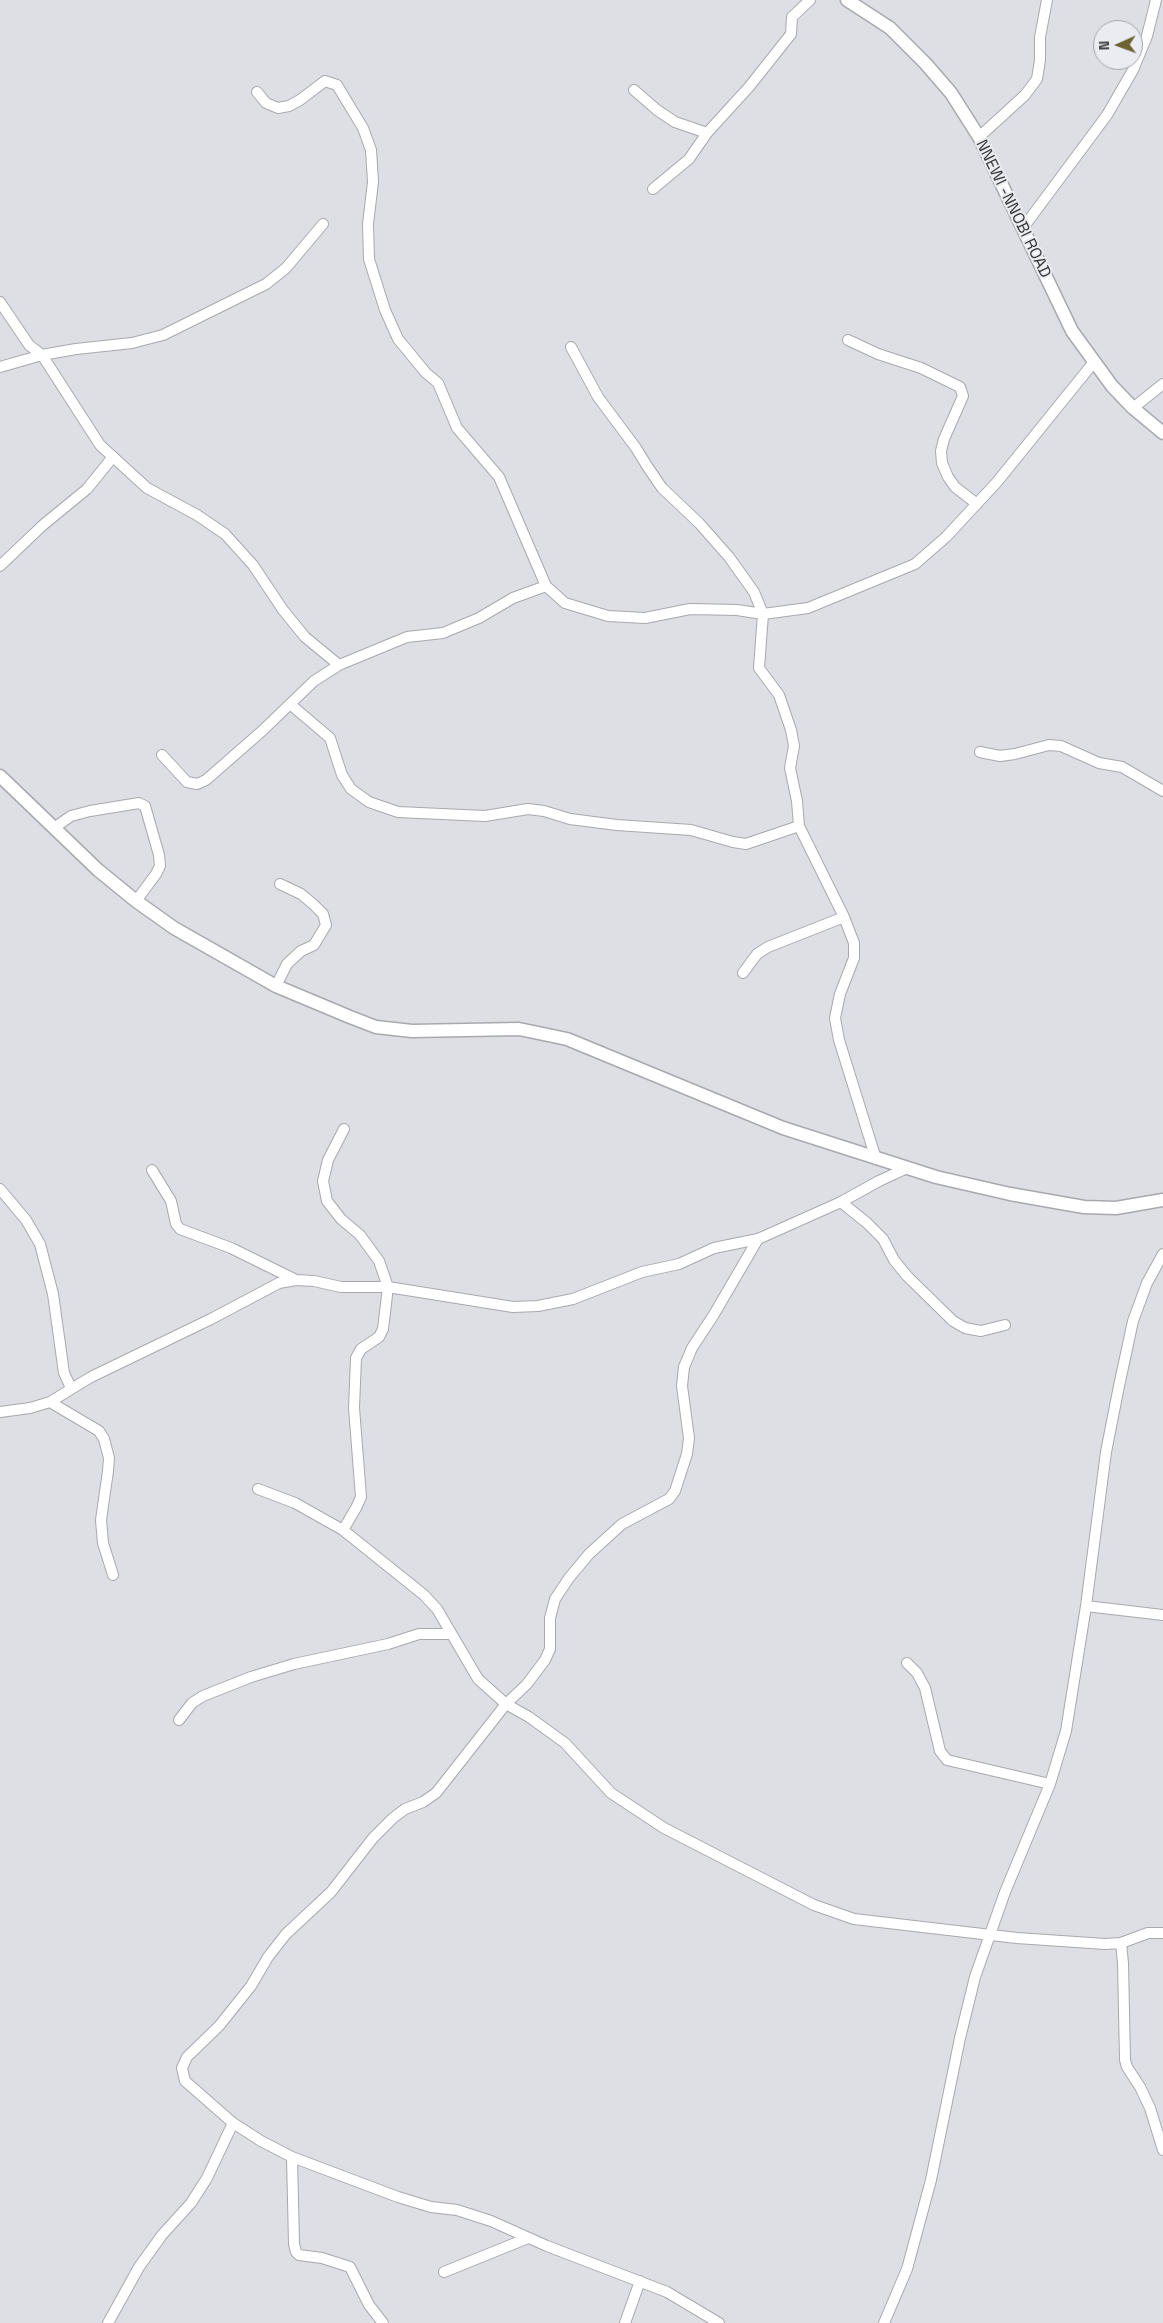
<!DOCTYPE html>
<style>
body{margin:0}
#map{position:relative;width:1163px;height:2323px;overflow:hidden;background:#dddfe4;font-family:"Space Grotesk",sans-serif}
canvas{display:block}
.north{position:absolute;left:1093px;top:20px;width:50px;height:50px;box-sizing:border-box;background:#ebecf2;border:1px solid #a2a3a8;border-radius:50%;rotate:268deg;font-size:14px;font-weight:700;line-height:20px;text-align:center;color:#353638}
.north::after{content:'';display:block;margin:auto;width:18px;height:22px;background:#6c6330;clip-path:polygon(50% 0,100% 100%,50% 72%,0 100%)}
</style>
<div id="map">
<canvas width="1163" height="2323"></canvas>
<div class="north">N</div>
</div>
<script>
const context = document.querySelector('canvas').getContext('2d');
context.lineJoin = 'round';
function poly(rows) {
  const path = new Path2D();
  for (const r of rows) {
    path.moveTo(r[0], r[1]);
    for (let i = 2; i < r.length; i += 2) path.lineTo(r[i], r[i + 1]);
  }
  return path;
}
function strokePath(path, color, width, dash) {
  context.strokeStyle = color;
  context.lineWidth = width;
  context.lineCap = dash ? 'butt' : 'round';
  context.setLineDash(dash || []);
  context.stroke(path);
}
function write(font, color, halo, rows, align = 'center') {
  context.font = font + ' "Space Grotesk",sans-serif';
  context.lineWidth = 4;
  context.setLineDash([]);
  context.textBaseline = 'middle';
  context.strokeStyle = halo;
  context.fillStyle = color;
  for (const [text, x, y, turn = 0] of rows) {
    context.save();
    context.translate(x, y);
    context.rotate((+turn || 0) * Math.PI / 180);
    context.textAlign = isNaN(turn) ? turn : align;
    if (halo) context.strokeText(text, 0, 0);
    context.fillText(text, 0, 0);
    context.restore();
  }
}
const minor = poly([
 [634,90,657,110,675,122,707,133],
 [257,92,266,103,278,108,289,106,300,100,325,81,337,85,343,95,363,128,371,150,373,182,368,224,369,259,385,310,398,339,426,373,438,383,457,428,499,477,546,586,565,603,608,616,645,618,690,609,737,610,763,614,808,608,915,564,946,537,997,482,1094,362],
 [979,137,1025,95,1037,79,1040,60,1040,37,1047,0],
 [653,189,689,159,707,133,749,87,791,34,792,17,810,0],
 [1023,228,1107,115,1133,70,1147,36,1156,0],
 [0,302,29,345,42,355,100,445,147,488,197,515,225,534,253,565,283,610,305,637,339,665],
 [848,340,878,354,921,368,960,387,963,396,944,439,941,451,942,463,948,477,955,487,977,504],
 [571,347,598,397,636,448,647,466,662,488,699,523,729,557,754,592,763,614,759,668,779,695,791,730,794,746,790,768,797,801,799,826,844,917,854,943,854,958,840,994,835,1018,839,1040,876,1159],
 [0,367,42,355,76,349,132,343,163,335,266,284,286,268,323,224],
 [1133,408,1163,384],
 [0,566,43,525,87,489,112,458],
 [290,704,330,738,342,775,351,789,369,802,398,812,485,816,528,809,544,811,570,819,617,825,691,830,733,842,746,844,799,826],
 [980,752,1000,756,1015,754,1049,745,1061,746,1099,763,1122,767,1163,791],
 [162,755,187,782,197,784,206,780,262,731,314,681,339,665,407,637,443,633,479,618,513,598,546,586],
 [54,828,71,816,90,811,139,803,145,806,159,855,160,866,156,874,136,901],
 [743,973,757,954,768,947,844,917],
 [276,986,287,964,301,951,314,945,326,925,323,914,313,904,301,894,280,884],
 [152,1170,171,1201,176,1224,180,1229,231,1248,296,1280],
 [0,1189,26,1220,40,1244,53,1294,64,1373,71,1388],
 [841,1202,867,1223,883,1239,894,1260,907,1276,953,1321,965,1328,981,1331,1005,1325],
 [50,1402,99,1431,104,1439,109,1458,108,1471,101,1520,103,1543,113,1575],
 [0,1412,30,1408,50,1402,91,1377,211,1319,279,1283,296,1280,314,1281,341,1287,388,1287,513,1307,538,1306,573,1299,642,1272,679,1264,714,1248,758,1239,841,1202,879,1181,905,1169],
 [258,1489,295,1503,343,1530,424,1595,437,1609,478,1679,506,1704,529,1717,565,1743,611,1793,664,1828,814,1905,854,1919,1017,1938,1105,1944,1121,1943,1148,1933,1163,1933],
 [343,1530,356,1508,361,1497,354,1408,356,1358,361,1349,379,1337,383,1329,388,1287,379,1261,360,1235,341,1219,327,1201,323,1181,328,1160,344,1129],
 [1086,1606,1163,1615],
 [907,1663,917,1673,925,1688,940,1751,947,1760,1050,1784],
 [179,1720,192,1703,203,1696,251,1677,294,1664,388,1644,419,1634,451,1634],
 [1121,1943,1123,1963,1125,2060,1127,2067,1140,2087,1150,2108,1163,2150],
 [292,2157,294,2244,296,2252,299,2255,322,2258,350,2267,369,2305,383,2323],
 [444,2272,528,2238],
 [108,2323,139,2267,162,2235,191,2203,207,2178,233,2123],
 [625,2323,640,2281],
 [719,2323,667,2292,547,2246,491,2221,457,2210,431,2207,398,2197,292,2157,261,2141,233,2123,185,2081,182,2068,187,2057,219,2026,251,1986,268,1957,286,1934,331,1892,373,1838,393,1818,405,1809,423,1802,436,1793,506,1704,527,1684,545,1660,550,1649,550,1618,555,1599,569,1578,589,1554,622,1524,669,1499,675,1491,687,1454,689,1438,682,1386,684,1367,692,1348,713,1316,758,1239],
 [884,2323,907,2269,931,2180,960,2038,975,1977,1005,1892,1050,1784,1066,1731,1086,1606,1106,1452,1119,1386,1133,1321,1147,1283,1163,1254]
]);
const major = poly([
 [847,0,890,28,926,64,951,93,979,137,1072,331,1112,386,1133,408,1163,433],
 [0,776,98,870,136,901,174,928,276,986,350,1017,376,1027,412,1031,519,1029,567,1039,783,1128,936,1177,1010,1194,1084,1207,1116,1208,1163,1200]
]);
strokePath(minor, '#a8a9ae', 12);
strokePath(major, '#a8a9ae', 15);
strokePath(minor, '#fff', 10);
strokePath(major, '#fff', 12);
write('16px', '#353638', '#ebecf2', [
 ["NNEWI -NNOBI ROAD",1013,209,64]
]);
</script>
